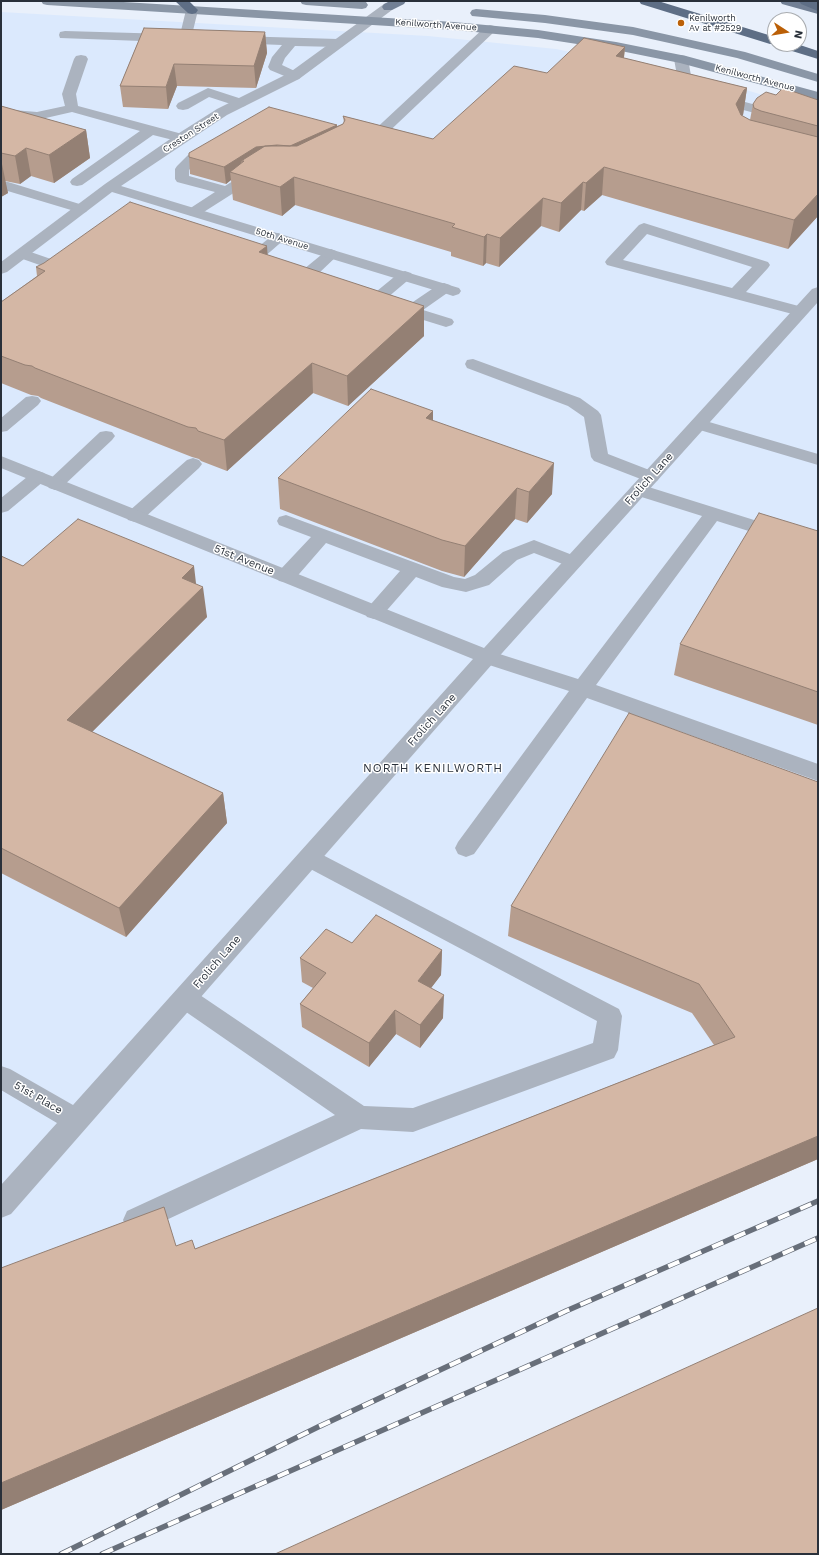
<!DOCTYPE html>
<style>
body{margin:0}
#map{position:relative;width:819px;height:1555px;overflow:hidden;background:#e9f0fb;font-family:"Work Sans",sans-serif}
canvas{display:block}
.frame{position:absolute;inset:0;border:2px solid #29303a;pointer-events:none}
.north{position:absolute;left:767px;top:12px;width:40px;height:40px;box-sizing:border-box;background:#fff;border:1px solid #a9acb0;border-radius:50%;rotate:102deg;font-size:11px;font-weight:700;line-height:16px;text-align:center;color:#29303a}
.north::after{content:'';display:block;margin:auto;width:14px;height:18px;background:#bb6007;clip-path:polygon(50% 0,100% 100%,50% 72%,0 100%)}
</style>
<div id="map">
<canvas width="819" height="1555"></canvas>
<div class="frame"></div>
<div class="north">N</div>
</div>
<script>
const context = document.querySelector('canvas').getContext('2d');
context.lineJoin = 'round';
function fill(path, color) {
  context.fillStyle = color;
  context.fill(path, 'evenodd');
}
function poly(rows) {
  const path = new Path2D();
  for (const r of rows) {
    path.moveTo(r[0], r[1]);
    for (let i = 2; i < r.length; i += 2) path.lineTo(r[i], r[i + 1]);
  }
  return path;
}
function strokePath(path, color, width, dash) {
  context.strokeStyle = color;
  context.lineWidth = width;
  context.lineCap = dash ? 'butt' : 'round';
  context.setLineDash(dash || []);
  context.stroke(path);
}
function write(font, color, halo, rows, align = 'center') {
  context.font = font + ' "Work Sans",sans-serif';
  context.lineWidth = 3;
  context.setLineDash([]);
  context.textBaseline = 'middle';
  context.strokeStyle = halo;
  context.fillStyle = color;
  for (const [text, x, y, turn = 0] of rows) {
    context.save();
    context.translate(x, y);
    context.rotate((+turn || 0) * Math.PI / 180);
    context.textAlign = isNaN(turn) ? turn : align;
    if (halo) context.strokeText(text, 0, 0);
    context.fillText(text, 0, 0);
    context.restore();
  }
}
fill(poly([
 [1,12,428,36,556,49,743,89,818,112,818,1153,1,1498]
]), '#dbe9fd');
fill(poly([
 [192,6,196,7,198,10,191,39,190,42,180,42,179,39,186,10,188,7,192,6],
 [490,25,494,26,496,29,494,32,379,141,374,142,369,141,367,138,369,135,486,26,490,25],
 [65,31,169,34,174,35,175,38,174,41,169,42,60,38,59,35,60,32,65,31],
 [236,36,338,39,343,40,344,43,343,46,338,47,295,46,285,58,282,65,299,73,301,76,299,79,294,80,270,70,268,67,272,57,282,45,231,43,230,40,231,37,236,36],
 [81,55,86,56,88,59,76,94,78,106,186,135,188,138,186,141,181,142,153,135,82,185,77,186,72,185,70,182,72,179,140,131,72,112,37,120,1,117,1,109,37,112,65,106,62,94,74,59,76,56,81,55],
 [681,55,686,56,688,59,692,81,698,87,705,91,767,108,769,111,767,114,762,115,695,97,688,93,683,89,678,81,674,59,676,56,681,55],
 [208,88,245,100,247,103,245,106,240,107,209,97,188,109,183,110,178,109,176,106,178,103,208,88],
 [195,152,200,153,202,156,189,170,189,176,225,186,252,169,257,168,262,169,264,172,262,175,199,215,194,216,189,215,187,212,189,209,215,192,177,182,175,179,175,169,177,166,190,153,195,152],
 [1,181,8,182,86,206,88,209,86,212,81,213,1,189,1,181],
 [644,223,768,262,770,265,768,268,746,292,806,308,808,311,806,314,800,316,607,265,605,262,607,259,639,225,644,223],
 [647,234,752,267,732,288,623,260,647,234],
 [278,233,283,235,286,238,263,258,247,262,236,258,233,255,236,252,241,250,248,252,253,251,273,235,278,233],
 [22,249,74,267,76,270,74,273,68,275,17,257,14,254,17,251,22,249],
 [331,249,336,251,339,254,318,274,368,291,377,291,399,273,405,271,411,273,413,276,387,298,367,301,305,280,302,272,304,269,326,251,331,249],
 [444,283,450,285,452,288,450,291,423,310,452,319,454,322,452,325,446,327,404,314,402,311,404,308,438,285,444,283],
 [473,359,580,398,598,411,601,415,608,454,657,473,660,477,657,481,651,483,594,461,591,457,584,417,568,406,467,368,465,364,467,360,473,359],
 [32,396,38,397,41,401,38,405,7,431,1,432,1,418,26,397,32,396],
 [699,419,818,454,818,465,693,428,690,424,693,420,699,419],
 [106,431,112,432,115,436,112,440,61,488,55,490,49,488,46,484,49,480,100,432,106,431],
 [193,458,199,460,202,464,199,468,142,520,135,522,128,520,126,516,128,512,187,460,193,458],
 [38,471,44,473,47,477,44,481,8,511,1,513,1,498,32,473,38,471],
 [639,484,818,540,818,553,717,521,596,685,818,764,818,781,587,698,474,854,466,857,458,854,455,848,458,842,569,691,480,662,477,657,480,652,487,650,578,679,702,516,632,494,630,490,632,486,639,484],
 [286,515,454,577,465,579,475,575,503,552,534,540,580,558,583,562,580,566,573,568,534,553,517,560,489,585,466,592,442,587,416,577,381,617,374,619,367,617,364,612,400,571,326,543,293,581,286,582,279,581,276,576,279,571,311,537,279,525,277,521,279,517,286,515],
 [309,849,317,852,619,1009,622,1016,618,1050,614,1058,413,1132,361,1129,147,1229,137,1233,127,1229,123,1220,127,1211,335,1115,176,1005,173,998,176,991,185,988,194,991,364,1106,413,1108,593,1043,597,1021,301,864,297,858,301,852,309,849]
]), '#abb3bf');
fill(poly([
 [388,3,392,4,394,7,392,10,299,79,227,115,121,186,459,288,461,291,459,294,453,296,447,294,112,192,7,272,1,274,1,262,105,184,176,135,217,109,289,73,384,4,388,3],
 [818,287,818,302,494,662,11,1214,1,1218,1,1185,57,1123,1,1090,1,1066,10,1069,73,1105,473,659,1,468,1,456,484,648,812,289,818,287]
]), '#abb3bf');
fill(poly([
 [41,1,107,1,454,22,538,30,616,42,686,56,818,92,818,100,680,63,616,50,538,38,454,30,47,5,43,4,41,1],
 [300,1,358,1,366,2,368,5,366,8,362,9,306,5,302,4,300,1],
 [476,9,545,15,633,27,745,52,818,74,818,82,737,58,633,35,545,23,472,16,470,13,472,10,476,9]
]), '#8a96a6');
fill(poly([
 [390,1,406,1,404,4,392,10,384,10,382,7,384,4,390,1],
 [780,1,800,1,818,6,818,14,782,4,780,1]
]), '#728095');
fill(poly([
 [175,1,189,1,198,10,196,13,192,14,188,13,175,1],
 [639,1,658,1,775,37,775,44,797,44,818,51,818,59,779,47,778,44,770,44,641,4,639,1],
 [799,1,818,2,818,11,801,4,799,1]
]), '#5e6e85');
const rail = poly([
 [61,1554,318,1427,566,1311,818,1201],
 [102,1554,818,1238]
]);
strokePath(rail, '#686f7a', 5.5);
strokePath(rail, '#fff', 4, [12]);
fill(poly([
 [144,28,265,32,267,53,256,88,177,86,168,109,123,107,120,86],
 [625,47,624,58,747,88,743,115,742,116,750,120,753,104,776,95,818,100,818,216,788,249,602,195,584,211,581,210,559,232,541,226,499,267,486,263,483,266,451,256,451,252,295,205,282,216,233,200,231,180,226,184,190,174,189,157,337,125,337,126,343,124,344,123,343,116,433,139,547,73],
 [1,106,86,130,90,158,54,183,31,176,20,184,5,181,8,193,1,197],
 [267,255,424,306,424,336,348,406,313,393,227,471,201,461,199,459,192,457,41,398,38,396,31,395,1,383,1,302,37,276,36,267],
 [433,421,552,494,527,523,515,519,464,577,442,571,280,509,278,478],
 [818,531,818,725,674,675,680,644],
 [1,556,23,566,196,584,207,617,92,732,223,793,227,823,126,937,1,873],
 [818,782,818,1159,1,1510,1,1268,195,1249,714,1045,692,1013,508,936,511,906],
 [352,943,442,950,441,975,431,988,443,1018,420,1048,396,1034,369,1067,302,1027,300,1004,313,988,302,982,300,958]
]), '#b69d8e');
fill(poly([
 [265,32,267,53,256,88,254,66],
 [625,47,622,74,616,56],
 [174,64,177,86,168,109,166,87],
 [747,88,743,115,740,117,736,104,744,90],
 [337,125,338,142,291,162,290,146],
 [86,130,90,158,54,183,49,155],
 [277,145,278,162,244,161,241,161,242,173,230,172,231,180,226,184,224,167,256,147],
 [26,148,31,176,20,184,15,156],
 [2,164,8,193,1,197,1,165],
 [604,167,602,195,584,211,586,183],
 [294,177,295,205,282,216,280,187],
 [583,182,581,210,559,232,561,203],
 [818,194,818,216,788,249,794,220],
 [543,198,541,226,499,267,500,238],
 [487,234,486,263,483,266,484,237],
 [267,246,269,275,259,252],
 [424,306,424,336,348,406,347,376],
 [312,363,313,393,227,471,224,440],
 [433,411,433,441,426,418],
 [554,463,552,494,527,523,529,492],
 [517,488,515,519,464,577,465,546],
 [194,566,197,592,203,587,207,617,74,750,67,720,182,578],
 [223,793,227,823,126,937,119,908],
 [442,950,441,975,418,1005,418,981],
 [444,995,443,1018,420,1048,420,1025],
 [395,1010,396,1034,369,1067,369,1043],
 [818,1136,818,1159,1,1510,1,1483]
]), '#948074');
const building = poly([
 [144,28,265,32,254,66,174,64,166,87,120,86,144,28],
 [584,38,625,47,616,56,747,88,744,90,736,104,741,115,750,120,818,137,818,194,794,220,604,167,586,183,583,182,561,203,543,198,500,238,487,234,484,237,452,227,455,224,294,177,280,187,230,172,244,161,241,161,265,146,297,146,343,124,345,120,343,116,433,139,514,66,547,73,584,38],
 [783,88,818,100,818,126,761,111,754,108,753,104,757,98,766,92,776,95,783,88],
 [1,106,86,130,49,155,26,148,15,156,1,153,1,106],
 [269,107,337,125,290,146,277,145,256,147,224,167,189,157,189,153,269,107],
 [130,202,267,246,259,252,424,306,347,376,312,363,224,440,198,431,196,428,188,427,35,368,32,366,25,365,1,356,1,302,45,271,36,267,44,263,130,202],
 [371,389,433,411,426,418,554,463,529,492,517,488,465,546,442,540,278,478,371,389],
 [759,513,818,531,818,692,680,644,759,513],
 [78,519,194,566,182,578,203,587,67,720,223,793,119,908,1,848,1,556,23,566,78,519],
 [629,713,818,782,818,1136,1,1483,1,1268,164,1207,176,1246,192,1240,195,1249,735,1037,699,984,511,906,629,713],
 [376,915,442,950,418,981,444,995,420,1025,395,1010,369,1043,300,1004,326,973,300,958,326,929,352,943,376,915],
 [818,1308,818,1554,275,1554,818,1308]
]);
fill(building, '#d4b7a5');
strokePath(building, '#948074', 1);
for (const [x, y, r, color] of [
 [681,23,4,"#bb6007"]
]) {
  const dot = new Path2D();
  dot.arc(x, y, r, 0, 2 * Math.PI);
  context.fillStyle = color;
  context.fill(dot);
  strokePath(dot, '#fff', 1.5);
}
write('9px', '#29303a', '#fff', [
 ["Kenilworth",689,18],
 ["Av at #2529",689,28]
], 'left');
write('9px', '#29303a', '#fff', [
 ["Kenilworth Avenue",436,25,4],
 ["Kenilworth Avenue",755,78,15],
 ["Creston Street",191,133,-33],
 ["50th Avenue",282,239,17]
]);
write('11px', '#29303a', '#fff', [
 ["Frolich Lane",649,479,-48],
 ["51st Avenue",244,560,22],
 ["Frolich Lane",432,720,-48],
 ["Frolich Lane",217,962,-49],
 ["51st Place",38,1098,30]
]);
context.letterSpacing = '1px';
write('12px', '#29303a', '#fff', [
 ["NORTH KENILWORTH",433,768]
]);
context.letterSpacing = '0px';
</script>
